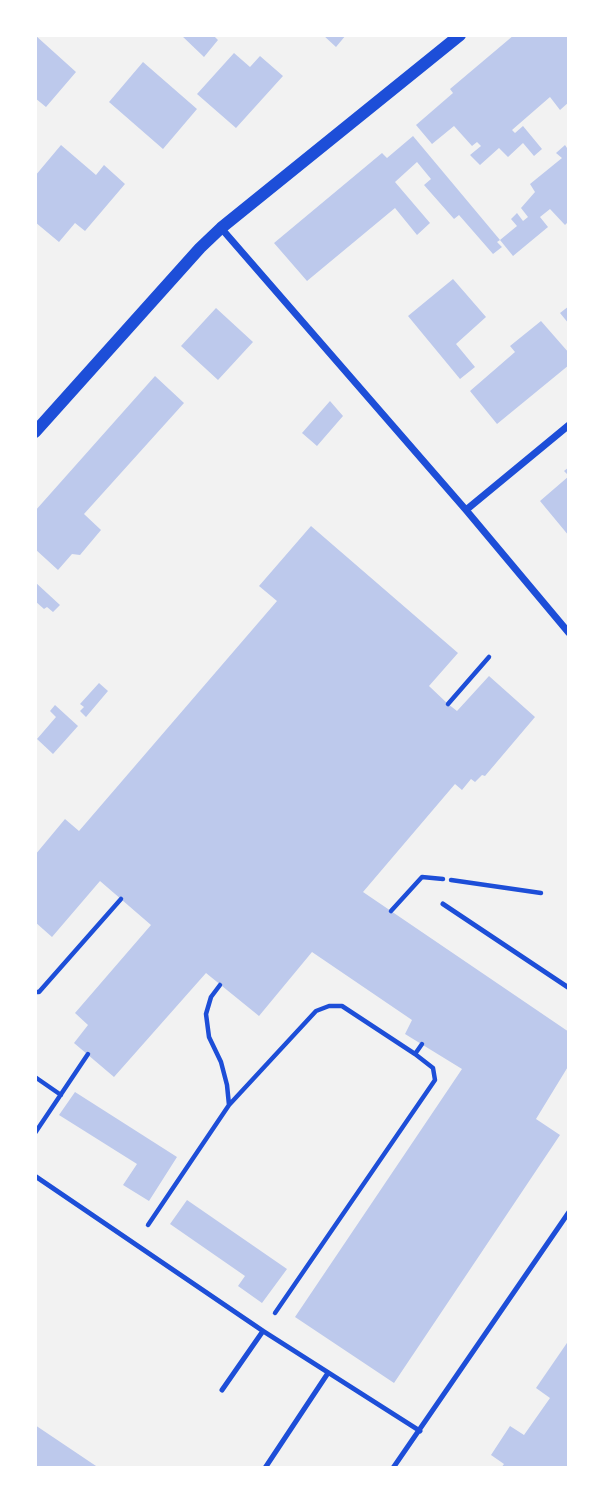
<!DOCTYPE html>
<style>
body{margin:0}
#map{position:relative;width:604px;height:1503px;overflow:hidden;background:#f2f2f2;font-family:Figtree,sans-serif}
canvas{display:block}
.frame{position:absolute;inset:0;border:37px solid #fff;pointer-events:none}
</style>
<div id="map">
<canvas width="604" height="1503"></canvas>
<div class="frame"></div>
</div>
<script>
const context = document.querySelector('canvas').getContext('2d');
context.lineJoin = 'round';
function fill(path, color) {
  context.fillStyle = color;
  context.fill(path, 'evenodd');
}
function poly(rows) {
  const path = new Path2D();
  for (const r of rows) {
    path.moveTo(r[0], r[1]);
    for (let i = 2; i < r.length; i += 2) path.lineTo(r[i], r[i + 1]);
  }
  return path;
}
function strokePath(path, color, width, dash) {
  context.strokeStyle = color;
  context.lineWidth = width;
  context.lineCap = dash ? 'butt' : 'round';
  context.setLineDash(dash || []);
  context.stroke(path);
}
fill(poly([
 [35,35,76,72,46,107,35,98],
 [181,35,213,35,218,40,204,57],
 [323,35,346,35,336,47],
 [514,35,569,35,569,102,560,110,550,97,512,130,515,133,523,126,542,149,534,156,523,143,508,157,499,148,480,165,470,155,481,146,477,142,472,146,454,126,432,144,416,125,453,93,450,89],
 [234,53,250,67,260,56,283,76,236,128,197,94],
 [143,62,197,109,163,149,109,102],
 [413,136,500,240,517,226,511,219,517,213,523,221,528,217,521,208,535,192,530,184,562,158,556,153,565,145,569,151,569,221,565,225,550,209,540,217,548,227,513,256,500,240,497,242,502,247,493,254,459,215,454,219,424,185,431,179,417,162,395,182,430,223,417,235,395,208,307,281,274,243,382,153,387,158],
 [61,145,96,175,104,165,125,184,85,231,75,223,59,242,35,222,35,176],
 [453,279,486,317,456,344,475,367,460,379,408,316],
 [569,306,569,324,560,313],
 [216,308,253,342,218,380,181,346],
 [541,321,569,353,569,365,497,424,470,391,515,352,510,346],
 [155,376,184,403,84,514,101,530,80,555,72,554,58,570,35,549,35,511],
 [330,401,343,416,317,446,302,433],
 [569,467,569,536,540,501,569,476,564,471],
 [311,526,458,653,429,686,448,704,457,711,489,676,535,717,485,776,482,775,475,782,471,779,462,790,455,784,363,892,569,1032,569,1065,536,1119,560,1135,394,1383,295,1317,462,1069,405,1034,412,1020,312,952,259,1016,206,973,114,1077,74,1043,88,1025,75,1013,151,925,100,881,52,937,35,922,35,855,65,819,79,831,277,601,259,586],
 [35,582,60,605,53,612,47,607,44,609,35,601],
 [99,683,108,691,86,717,80,711,84,707,80,704],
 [55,705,78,726,53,754,37,739,56,717,50,711],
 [75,1092,177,1157,149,1201,123,1185,137,1164,59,1115],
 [187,1200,287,1269,262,1303,238,1286,245,1276,170,1224],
 [569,1340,569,1468,501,1468,504,1464,491,1455,510,1426,524,1435,550,1398,536,1388],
 [35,1425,99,1468,35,1468]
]), '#bdc9ec');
strokePath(poly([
 [448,704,489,657],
 [451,880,541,893],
 [391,911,422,877,443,879],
 [35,992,39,992,121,899],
 [35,1077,61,1095],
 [229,1105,316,1011,329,1006,342,1006,415,1054,422,1044],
 [35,1133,88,1054],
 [148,1225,229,1105,227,1085,221,1062,209,1037,206,1014,211,997,220,985],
 [275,1313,435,1080,433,1068,415,1054]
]), '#1d4ed8', 4.5);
strokePath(poly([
 [443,904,569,988],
 [35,1176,263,1331,420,1431],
 [222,1390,263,1331],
 [265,1468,328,1373],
 [393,1468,569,1212]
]), '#1d4ed8', 5);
strokePath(poly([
 [221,228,466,510,569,633],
 [466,510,569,425]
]), '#1d4ed8', 7);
strokePath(poly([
 [35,432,200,248,221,228,460,35]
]), '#1d4ed8', 12);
</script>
